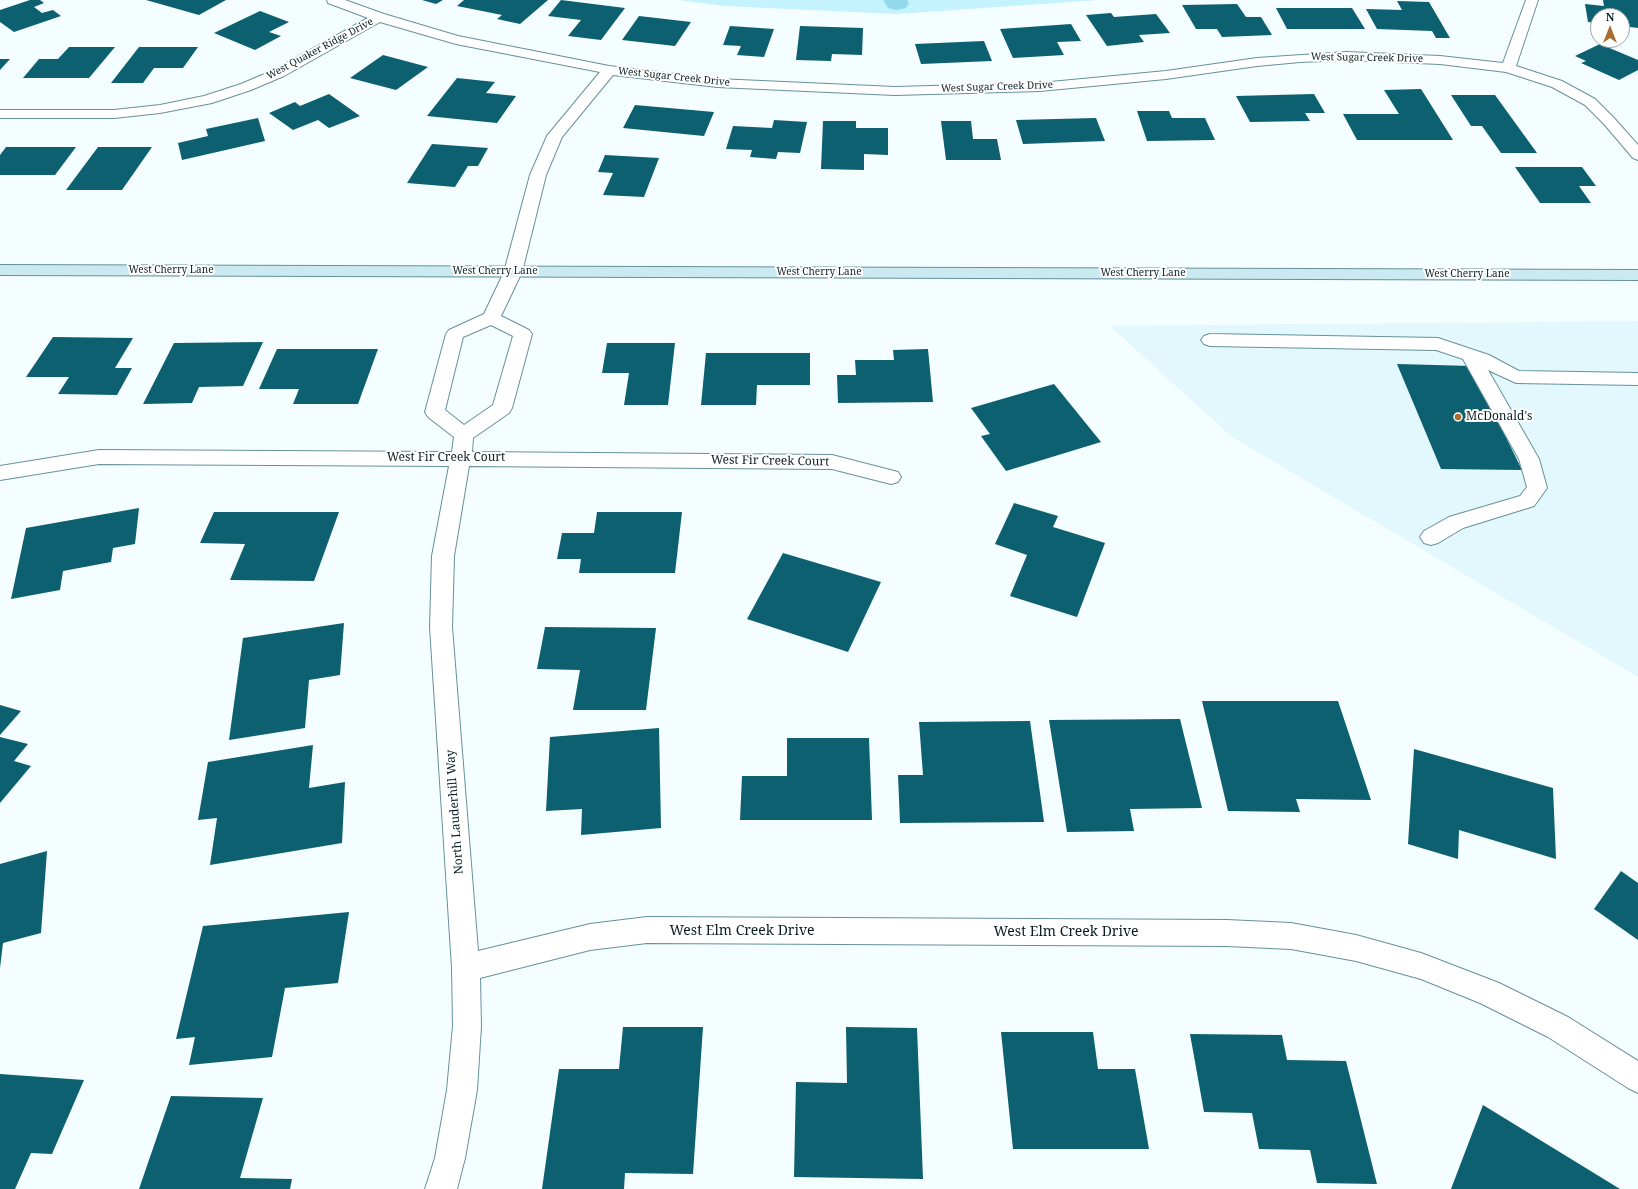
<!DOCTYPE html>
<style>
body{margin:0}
#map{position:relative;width:1638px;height:1189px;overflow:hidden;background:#f4fdff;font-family:"Noto Serif",serif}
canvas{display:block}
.north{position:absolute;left:1590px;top:8px;width:40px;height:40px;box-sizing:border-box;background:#fff;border:1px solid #9ea5a7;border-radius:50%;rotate:0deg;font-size:11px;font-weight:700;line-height:16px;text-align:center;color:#0d1f23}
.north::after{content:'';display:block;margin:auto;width:14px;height:18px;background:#a96e2f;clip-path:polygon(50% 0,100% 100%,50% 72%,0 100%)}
</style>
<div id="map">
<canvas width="1638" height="1189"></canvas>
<div class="north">N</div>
</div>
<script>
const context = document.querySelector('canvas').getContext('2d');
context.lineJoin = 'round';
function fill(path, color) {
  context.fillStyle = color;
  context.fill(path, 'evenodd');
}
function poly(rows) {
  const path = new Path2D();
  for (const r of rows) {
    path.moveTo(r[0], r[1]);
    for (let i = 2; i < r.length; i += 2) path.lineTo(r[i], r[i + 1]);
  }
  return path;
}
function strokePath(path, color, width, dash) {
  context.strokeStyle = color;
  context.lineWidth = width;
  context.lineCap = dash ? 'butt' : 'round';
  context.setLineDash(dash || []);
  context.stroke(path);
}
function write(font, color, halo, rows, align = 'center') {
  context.font = font + ' "Noto Serif",serif';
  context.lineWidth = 4;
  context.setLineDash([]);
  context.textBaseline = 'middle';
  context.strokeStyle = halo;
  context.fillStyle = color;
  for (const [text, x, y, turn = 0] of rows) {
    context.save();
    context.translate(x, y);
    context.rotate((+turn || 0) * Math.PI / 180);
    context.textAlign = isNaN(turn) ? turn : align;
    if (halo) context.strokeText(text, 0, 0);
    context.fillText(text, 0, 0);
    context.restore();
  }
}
fill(poly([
 [1638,321,1638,677,1232,437,1110,326]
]), '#e2f8fd');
fill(poly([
 [679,0,1098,0,896,14,725,6]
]), '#c4f2fd');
fill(poly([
 [883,0,907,0,909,3,906,8,897,10,888,8,883,0]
]), '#92daeb');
fill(poly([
 [30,0,40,0,44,3,34,7,42,13,53,10,61,16,14,32,0,22,0,10],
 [146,0,226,0,199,15],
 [422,0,443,0,436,4],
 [464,0,548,0,520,24,497,19,502,15,457,6],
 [561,0,625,8,601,40,568,36,581,20,548,16],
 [1603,0,1638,0,1638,28,1622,26,1622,16,1598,16,1598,23,1588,22,1585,4,1604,6],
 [1397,1,1429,2,1450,38,1436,38,1432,31,1377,29,1366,9,1402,10],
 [1237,4,1246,17,1261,17,1272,35,1222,37,1217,29,1196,29,1182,5],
 [1276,8,1352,8,1365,29,1287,29],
 [260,11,289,22,269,32,281,36,255,50,214,33],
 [1111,13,1114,17,1156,14,1170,33,1139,35,1144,42,1107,46,1086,15],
 [639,16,691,22,675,46,622,40],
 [1071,24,1081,41,1057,42,1064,55,1013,58,1000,29],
 [730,26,774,29,764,57,737,55,741,46,723,45],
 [800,26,863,28,862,55,832,54,831,61,796,60],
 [984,41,992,61,921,64,915,44],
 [1600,44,1638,60,1638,70,1619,80,1581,63,1586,61,1575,56],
 [69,47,115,47,89,78,23,78,39,59,58,59],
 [139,47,198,47,183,68,154,68,143,83,111,83],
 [383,55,428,67,396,90,350,78],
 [0,59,10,59,0,70],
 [457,78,495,82,486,93,516,96,497,123,427,116],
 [1421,89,1453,140,1357,140,1343,114,1399,114,1384,90],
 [329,94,360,116,329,128,318,120,293,130,269,113,295,102,300,106],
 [1314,94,1325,113,1305,113,1310,121,1250,122,1236,96],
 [1451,95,1495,95,1537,153,1501,153,1482,126,1471,126],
 [635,105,714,112,704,136,623,128],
 [1137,111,1169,111,1172,118,1205,118,1215,140,1147,141],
 [258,118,265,141,182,160,178,143,208,136,206,129],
 [1096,118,1105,141,1023,144,1016,120],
 [774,120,807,122,800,153,778,152,776,159,750,157,752,150,726,149,733,126,772,128],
 [823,121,856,121,856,128,888,128,888,155,864,154,864,170,821,169],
 [941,121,971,121,973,139,997,139,1001,160,946,160],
 [432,144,488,148,478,166,468,166,455,187,407,183],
 [6,147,76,147,55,175,0,175,0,155],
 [98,147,152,147,122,190,66,190],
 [605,155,659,158,644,197,603,195,613,173,598,172],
 [1515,167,1582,167,1596,186,1579,186,1591,203,1540,203],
 [53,337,133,338,115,368,132,368,117,395,58,394,69,377,26,377],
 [263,342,243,386,199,387,192,403,143,404,174,343],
 [607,343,675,343,668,405,624,405,629,373,602,373],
 [277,349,378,349,358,404,293,404,299,389,259,389],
 [928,349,933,402,838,403,837,375,856,375,855,360,894,360,893,350],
 [706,353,810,353,810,385,757,385,756,405,701,405],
 [1397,364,1471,366,1522,470,1441,469],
 [1054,384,1101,442,1006,471,981,436,990,434,971,408],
 [1014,503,1058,516,1053,527,1105,543,1077,617,1010,596,1027,555,995,544],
 [139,508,135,544,113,548,111,562,63,571,60,590,11,599,26,528],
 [214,512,339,512,314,581,230,580,245,544,200,543],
 [597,512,682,512,675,573,579,573,581,559,557,559,562,533,594,533],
 [783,553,881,582,848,652,747,619],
 [344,623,340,675,309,680,305,728,229,740,243,638],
 [545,627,656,628,646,710,573,710,580,670,537,669],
 [1202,701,1338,701,1371,800,1296,799,1300,812,1228,811],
 [0,705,21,711,0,735],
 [1180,719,1202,808,1130,809,1134,831,1067,832,1049,720],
 [1030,721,1044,822,900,823,898,775,923,775,919,722],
 [659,728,661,828,581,835,582,809,546,811,550,737],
 [0,737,28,744,14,761,31,766,0,803],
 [787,738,869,738,872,820,740,820,742,776,787,776],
 [313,745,309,788,345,782,342,843,210,865,217,818,198,820,208,762],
 [1414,749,1553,788,1556,859,1459,830,1458,859,1408,844],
 [47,851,41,933,3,943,0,968,0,864],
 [1621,871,1638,883,1638,940,1594,909],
 [349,912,338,983,285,988,272,1057,189,1065,195,1037,176,1039,203,926],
 [623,1027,703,1027,693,1174,625,1173,624,1189,542,1189,559,1069,619,1069],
 [846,1027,917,1028,923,1179,794,1177,796,1082,847,1083],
 [1001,1032,1093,1032,1098,1069,1135,1069,1149,1149,1013,1149],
 [1190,1034,1282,1035,1287,1060,1346,1061,1377,1184,1317,1183,1310,1150,1259,1149,1252,1113,1204,1112],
 [0,1074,84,1080,52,1154,31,1153,15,1189,0,1189],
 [171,1096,263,1098,240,1178,292,1179,290,1189,139,1189],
 [1483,1105,1620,1189,1451,1189]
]), '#0c606f');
const lane = poly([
 [1210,334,1438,338,1489,355,1519,371,1638,373,1638,385,1516,383,1488,370,1539,459,1547,488,1534,506,1463,528,1438,543,1431,545,1424,543,1420,537,1424,531,1449,517,1520,496,1527,487,1519,459,1463,359,1436,350,1210,346,1204,344,1201,340,1204,336,1210,334]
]);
const street = poly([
 [327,0,345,0,384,14,458,36,609,66,717,79,895,87,1040,83,1166,71,1257,58,1347,52,1440,56,1503,63,1526,0,1538,0,1516,66,1562,81,1595,99,1614,118,1638,145,1638,160,1633,158,1604,124,1585,105,1552,87,1506,72,1440,64,1347,60,1300,62,1257,66,1166,79,1040,91,895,95,717,87,613,75,562,137,546,175,522,272,501,316,529,330,532,334,512,408,509,413,473,438,472,452,832,455,898,472,901,477,898,482,891,484,832,469,469,466,454,556,452,627,478,951,590,924,647,917,1227,920,1291,923,1356,935,1421,953,1499,983,1568,1017,1638,1061,1638,1093,1628,1088,1548,1037,1480,1003,1421,979,1356,961,1291,949,1227,946,647,943,590,950,480,978,481,1026,477,1090,465,1158,457,1189,425,1189,435,1158,447,1090,453,1026,452,968,430,627,432,556,449,466,99,464,0,480,0,466,99,450,452,452,454,437,428,417,425,412,446,334,449,330,484,314,504,272,530,175,547,136,600,72,456,44,380,22,284,76,251,90,212,103,160,113,114,118,0,118,0,110,114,110,160,105,204,96,241,84,274,70,368,18,328,3,327,0],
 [491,325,513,336,493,405,464,425,445,410,463,337,491,325]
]);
const secondary = poly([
 [0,265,1638,270,1638,280,0,275,0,265]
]);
strokePath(lane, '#66919b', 2);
strokePath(street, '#66919b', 2);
strokePath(secondary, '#66919b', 2);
fill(lane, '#fff');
fill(street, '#fff');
fill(secondary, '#cbe9f0');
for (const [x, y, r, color] of [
 [1458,417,4,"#a96e2f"]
]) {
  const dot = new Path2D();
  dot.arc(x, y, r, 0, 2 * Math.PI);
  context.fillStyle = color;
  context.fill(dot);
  strokePath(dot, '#fff', 1.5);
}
write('10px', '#0d1f23', '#fff', [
 ["West Quaker Ridge Drive",320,49,-28],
 ["West Sugar Creek Drive",1367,58,1],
 ["West Sugar Creek Drive",674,77,6],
 ["West Sugar Creek Drive",997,87,-2],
 ["West Cherry Lane",171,270],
 ["West Cherry Lane",495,271],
 ["West Cherry Lane",819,272],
 ["West Cherry Lane",1143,273],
 ["West Cherry Lane",1467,274]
]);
write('12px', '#0d1f23', '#fff', [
 ["McDonald's",1466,417]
], 'left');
write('12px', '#0d1f23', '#fff', [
 ["West Fir Creek Court",446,458],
 ["West Fir Creek Court",770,461,1],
 ["North Lauderhill Way",455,812,-94]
]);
write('14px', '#0d1f23', '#fff', [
 ["West Elm Creek Drive",742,931],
 ["West Elm Creek Drive",1066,932]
]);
</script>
